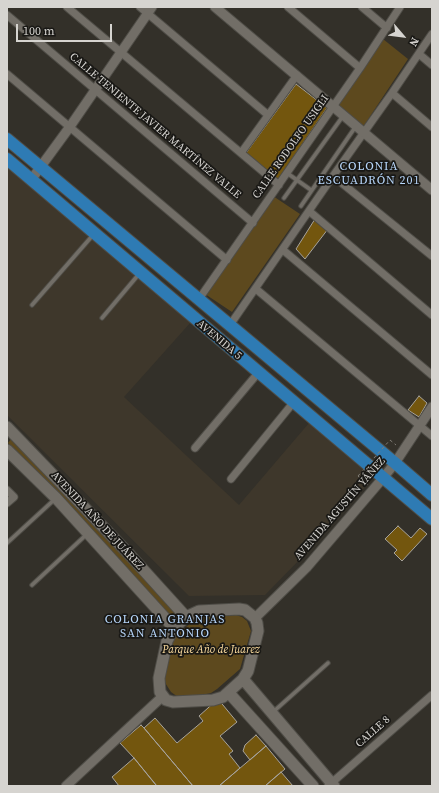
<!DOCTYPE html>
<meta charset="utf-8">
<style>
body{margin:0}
#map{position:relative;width:439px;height:793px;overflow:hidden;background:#333029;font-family:"Source Serif 4",serif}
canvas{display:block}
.frame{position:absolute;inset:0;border:8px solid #d6d4d0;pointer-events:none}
.north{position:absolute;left:383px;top:16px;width:40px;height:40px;-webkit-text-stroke:3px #191815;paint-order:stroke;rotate:118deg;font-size:11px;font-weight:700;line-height:16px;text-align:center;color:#d6d4d0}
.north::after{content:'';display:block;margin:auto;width:14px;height:18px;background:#d6d4d0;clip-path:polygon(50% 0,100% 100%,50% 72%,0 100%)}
.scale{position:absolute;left:16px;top:24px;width:96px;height:18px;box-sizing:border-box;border:2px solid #d6d4d0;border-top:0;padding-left:5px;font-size:12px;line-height:14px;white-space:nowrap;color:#d6d4d0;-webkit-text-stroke:3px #191815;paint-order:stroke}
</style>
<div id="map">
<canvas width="439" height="793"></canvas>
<div class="frame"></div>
<div class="north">N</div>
<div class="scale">100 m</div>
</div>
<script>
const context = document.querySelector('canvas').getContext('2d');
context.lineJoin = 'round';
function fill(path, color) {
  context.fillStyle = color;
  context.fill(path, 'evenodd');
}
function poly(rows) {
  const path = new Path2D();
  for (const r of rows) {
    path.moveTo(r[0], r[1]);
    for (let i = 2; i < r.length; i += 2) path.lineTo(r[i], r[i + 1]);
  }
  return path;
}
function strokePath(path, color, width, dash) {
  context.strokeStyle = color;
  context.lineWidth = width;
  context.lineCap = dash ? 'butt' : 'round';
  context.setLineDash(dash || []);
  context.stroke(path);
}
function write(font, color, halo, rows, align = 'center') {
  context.font = font + ' "Source Serif 4",serif';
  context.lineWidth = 3.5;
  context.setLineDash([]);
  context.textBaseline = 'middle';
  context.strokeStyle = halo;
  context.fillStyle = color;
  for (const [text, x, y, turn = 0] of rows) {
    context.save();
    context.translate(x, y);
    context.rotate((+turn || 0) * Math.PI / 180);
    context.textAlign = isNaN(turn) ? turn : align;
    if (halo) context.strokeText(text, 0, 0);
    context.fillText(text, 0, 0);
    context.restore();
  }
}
fill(poly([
 [7,166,191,322,124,397,239,505,309,423,373,478,307,552,265,595,189,596,7,415]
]), '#3e372b');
fill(poly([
 [383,39,408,59,363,127,337,105],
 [273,196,300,214,232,312,205,294],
 [11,439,184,615,173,626,8,443],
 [236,615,242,617,247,621,251,631,240,669,217,689,211,693,187,698,178,697,171,692,164,681,173,638,199,616]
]), '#5d491e');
const building = poly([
 [296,84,327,108,278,180,246,153,296,84],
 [315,219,328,229,305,259,296,249,315,219],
 [419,396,427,403,419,417,408,410,419,396],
 [398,526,411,538,420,528,427,534,402,561,394,553,397,550,385,539,398,526],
 [218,699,237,722,220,736,233,751,229,754,240,768,219,786,193,786,144,728,155,718,177,743,203,721,199,716,218,699],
 [141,725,144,728,193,786,157,786,134,758,120,743,141,725],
 [256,735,266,746,250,760,243,751,245,745,256,735],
 [266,746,285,769,265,786,219,786,266,746],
 [134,758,155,784,157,786,119,786,112,777,134,758],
 [281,772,293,786,265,786,281,772]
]);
fill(building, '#73560e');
strokePath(building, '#a7a39c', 1);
const service = poly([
 [287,173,311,190],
 [284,198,343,116],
 [301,206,356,126],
 [32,305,93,235],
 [102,318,139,274],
 [7,543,55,499],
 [32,585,87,534],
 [273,712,328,663]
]);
const minor = poly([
 [67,7,279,185],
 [140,7,268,115],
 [288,7,360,68],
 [362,7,387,28],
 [7,15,253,223],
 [419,54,432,65],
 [7,74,227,260],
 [392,93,432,127],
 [241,153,297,75],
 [333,176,432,256],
 [309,211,432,315],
 [283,250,432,375],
 [256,289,432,436],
 [199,299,360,68,400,7],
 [230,325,333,176,392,93,432,34],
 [195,448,258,373],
 [231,479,293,403],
 [7,490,14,497,7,503],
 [328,786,432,695]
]);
const tertiary = poly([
 [215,7,432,190],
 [31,180,69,128,152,7],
 [255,618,307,567,383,478,395,463,432,407],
 [66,786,163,696]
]);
const secondary = poly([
 [7,427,129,554,186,617],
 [7,450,56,498,174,628],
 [239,609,245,610,255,618,257,623,258,631,248,671,243,679,223,697,213,700,173,702,166,700,160,692,159,678,167,641,174,628,186,617,199,611,239,609],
 [243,679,334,786],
 [229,693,313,786]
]);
const primary = poly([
 [7,139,395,463,432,495],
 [7,159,432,519]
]);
strokePath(service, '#4f4d47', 5.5);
strokePath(minor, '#4f4d47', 9);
strokePath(tertiary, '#4f4d47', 11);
strokePath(secondary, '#4f4d47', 13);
strokePath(primary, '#4f4d47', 14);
strokePath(poly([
 [390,440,396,445],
 [358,476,368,485]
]), '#807d77', 1, [3, 3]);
strokePath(service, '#726e67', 3.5);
strokePath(minor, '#726e67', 7);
strokePath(tertiary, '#726e67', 9);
strokePath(secondary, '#726e67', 11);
strokePath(primary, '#2e7bb4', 12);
strokePath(poly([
 [358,476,390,440]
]), '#807d77', 1, [3, 3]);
write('11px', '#d6d4d0', '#191815', [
 ["CALLE TENIENTE JAVIER MARTÍNEZ VALLE",155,126,40],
 ["CALLE RODOLFO USIGLI",291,147,-55],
 ["AVENIDA 5",219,340,40],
 ["AVENIDA AGUSTÍN YÁÑEZ",340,509,-49],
 ["AVENIDA AÑO DE JUÁREZ",97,521,47],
 ["CALLE 8",373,732,-41]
]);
write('italic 11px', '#fddd9f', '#191815', [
 ["Parque Año de Juarez",211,650]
]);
context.letterSpacing = '1px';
write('12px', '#b7d6fa', '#191815', [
 ["COLONIA",369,167],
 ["ESCUADRÓN 201",369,181],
 ["COLONIA GRANJAS",165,620],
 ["SAN ANTONIO",165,634]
]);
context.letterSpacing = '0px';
</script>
